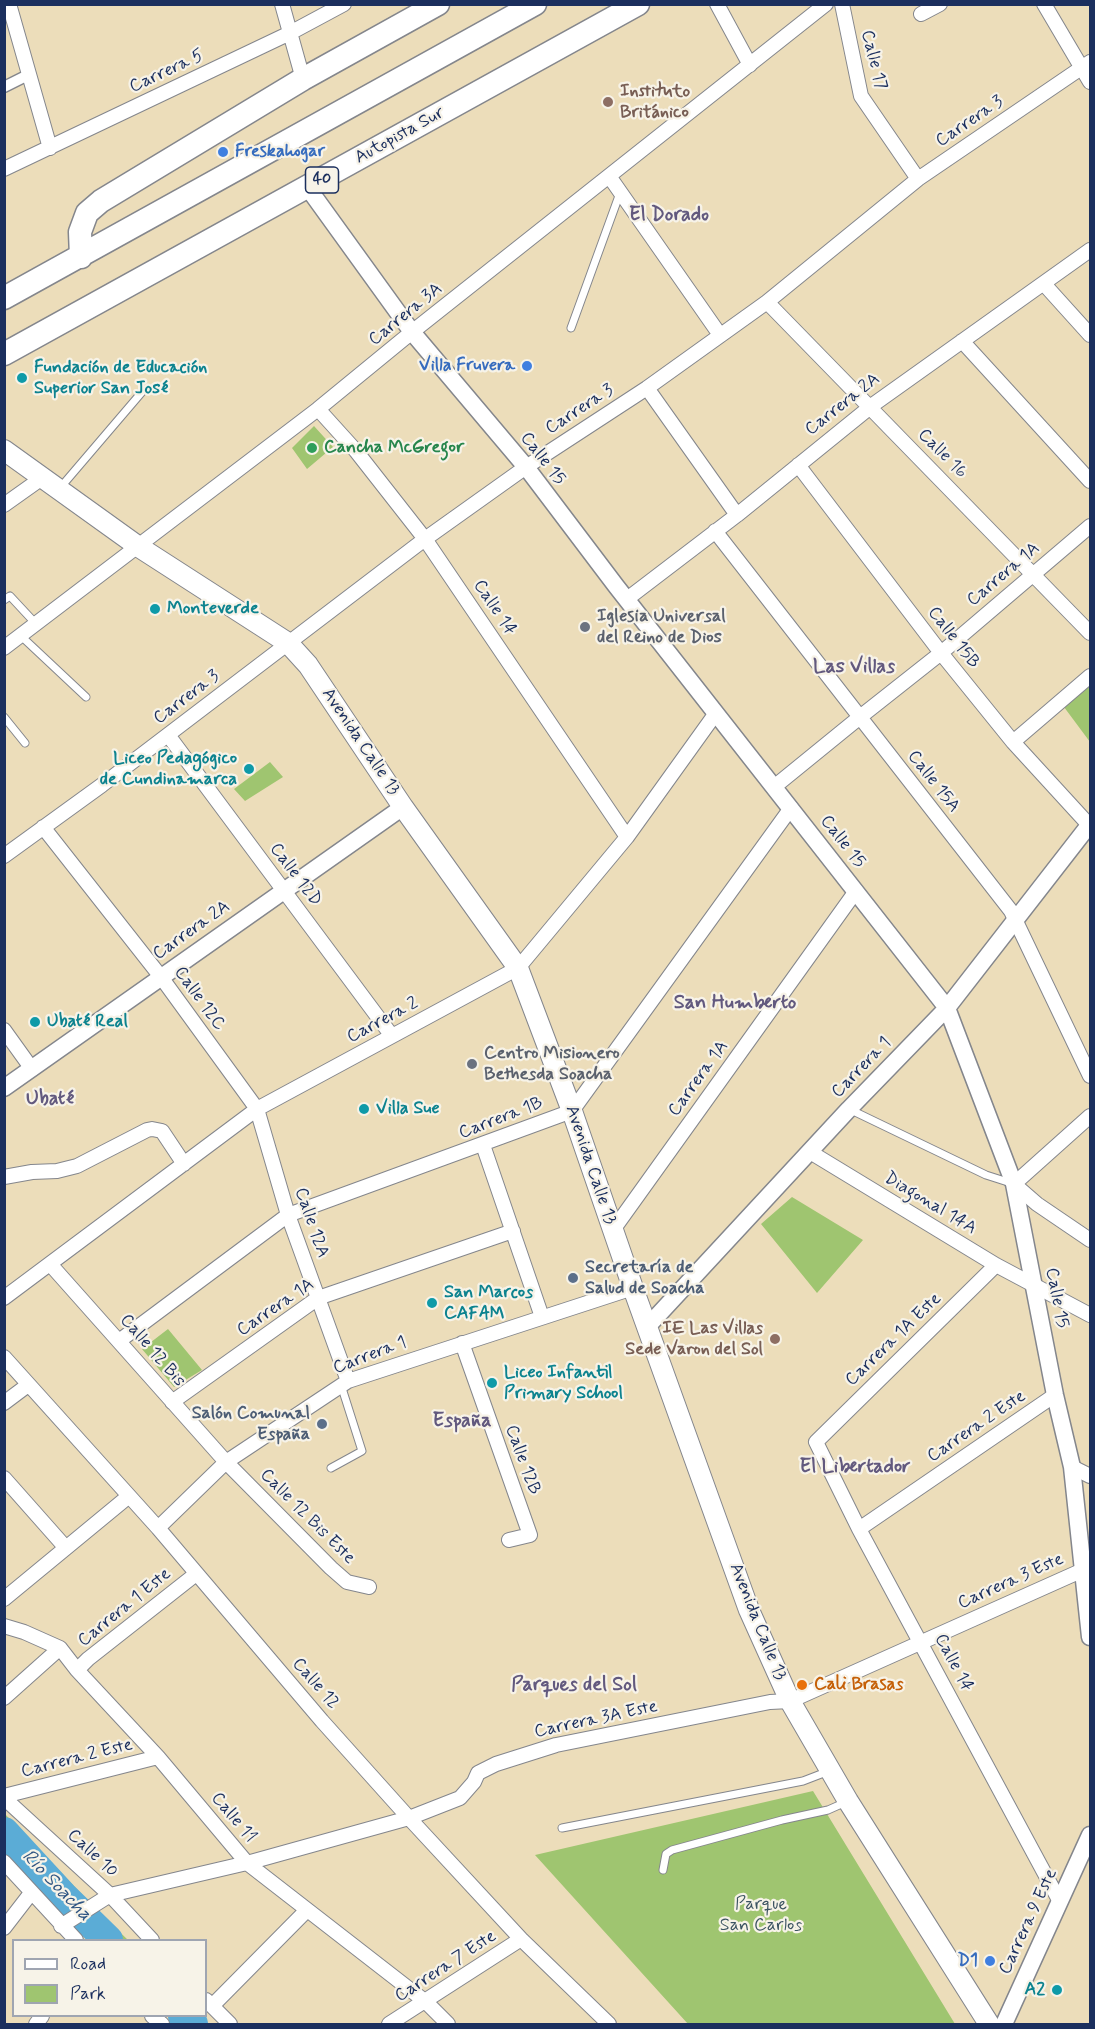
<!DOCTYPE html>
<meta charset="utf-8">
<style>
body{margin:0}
#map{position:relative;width:1095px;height:2029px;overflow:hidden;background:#ecddba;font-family:Mynerve,sans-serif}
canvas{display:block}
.frame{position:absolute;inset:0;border:6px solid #1b2f5e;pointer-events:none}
.legend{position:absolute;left:12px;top:1939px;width:195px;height:78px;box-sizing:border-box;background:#f7f3e8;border:2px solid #9fa5b1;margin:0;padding:8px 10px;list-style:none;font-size:18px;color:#1b2f5e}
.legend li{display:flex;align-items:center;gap:12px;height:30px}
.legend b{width:30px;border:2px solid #9fa5b1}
</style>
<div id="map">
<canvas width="1095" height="2029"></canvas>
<div class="frame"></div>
<ul class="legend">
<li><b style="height:8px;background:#fff"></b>Road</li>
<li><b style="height:16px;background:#9fc570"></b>Park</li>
</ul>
</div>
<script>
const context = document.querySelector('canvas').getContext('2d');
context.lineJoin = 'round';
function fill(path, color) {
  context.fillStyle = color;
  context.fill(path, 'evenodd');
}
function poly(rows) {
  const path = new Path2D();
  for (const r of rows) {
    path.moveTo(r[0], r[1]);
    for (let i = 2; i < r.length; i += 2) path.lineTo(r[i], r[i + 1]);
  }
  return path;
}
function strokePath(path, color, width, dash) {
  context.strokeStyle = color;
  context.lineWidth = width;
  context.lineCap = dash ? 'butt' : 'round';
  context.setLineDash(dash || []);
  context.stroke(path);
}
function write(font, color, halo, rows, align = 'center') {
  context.font = font + ' Mynerve,sans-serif';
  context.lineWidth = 4.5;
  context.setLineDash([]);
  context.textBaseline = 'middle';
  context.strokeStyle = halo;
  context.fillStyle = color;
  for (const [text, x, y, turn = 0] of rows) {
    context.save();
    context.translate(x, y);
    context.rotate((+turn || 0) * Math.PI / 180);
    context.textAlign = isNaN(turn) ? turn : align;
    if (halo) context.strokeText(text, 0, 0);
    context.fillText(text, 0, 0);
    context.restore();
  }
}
fill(poly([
 [314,426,333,447,307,469,292,448],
 [1090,684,1090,742,1064,707],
 [270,762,283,777,245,801,234,789],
 [792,1197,863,1240,817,1293,761,1224],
 [168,1329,202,1370,174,1387,142,1349],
 [813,1791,955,2024,688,2024,535,1855],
 [4,1813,97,1910,128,1940,89,1940,5,1855]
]), '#9fc570');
strokePath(poly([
 [4,1832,63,1896,108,1940],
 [183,2016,193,2024]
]), '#5bacd6', 30);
const service = poly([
 [571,328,620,193],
 [60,488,142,392],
 [4,600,10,596,37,625],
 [21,636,86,697],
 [4,717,25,743],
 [849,1109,986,1175,1011,1183],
 [331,1468,362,1451,341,1385],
 [562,1828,803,1781,829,1771],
 [663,1870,666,1854,672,1850,782,1820,828,1810,846,1802]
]);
const pedestrian = poly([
 [4,87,28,75]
]);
const minor = poly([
 [9,4,50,148],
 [282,4,303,79],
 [717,4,750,65],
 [842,4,861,96,918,179],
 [1044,4,1090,82],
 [921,14,940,4],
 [4,169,290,33,344,4],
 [609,176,720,335],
 [1044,284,1090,335],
 [767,302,1090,633],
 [962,341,1090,481],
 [647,388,737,515],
 [318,409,356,451,425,539,627,837],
 [798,465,941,653,1013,742,1089,825],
 [4,505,42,478],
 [715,531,1011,911,1090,1076],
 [627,599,737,515,874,404,1090,250],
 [4,648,318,409,412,332,826,4],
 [168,735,392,1036],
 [1013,742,1090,676],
 [774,787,860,717,941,653,1090,526],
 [43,827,161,977,257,1109,288,1215,348,1381],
 [4,856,102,785,425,539,526,467,647,388,767,302,918,179,1090,62],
 [4,1030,32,1069],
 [1090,1116,1014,1184,1037,1204,1090,1240],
 [483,1145,542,1317],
 [810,1152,996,1265,1090,1315],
 [4,1177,32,1172,57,1171,77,1166,147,1130,152,1129,162,1131,184,1164],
 [613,1230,856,891],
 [50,1264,226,1462,331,1568,347,1582,369,1587],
 [996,1265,816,1442,859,1529,1059,1900],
 [4,1298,257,1109,518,968,627,837,716,713],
 [119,1341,288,1215,572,1111,791,808],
 [462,1343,530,1535,509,1540],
 [4,1357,158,1528,322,1721,409,1818,521,1939,609,2024],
 [172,1402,318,1298,513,1231],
 [4,1403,28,1385],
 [1072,1467,1090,1476],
 [4,1478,66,1548],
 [158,1528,226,1462,348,1381,633,1288],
 [859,1529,1055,1395],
 [4,1599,129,1496],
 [4,1626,24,1632,60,1648,77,1670,158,1757,247,1863,426,2002,448,2024],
 [77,1670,88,1659,196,1574],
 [4,1698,60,1648],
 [4,1796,158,1757],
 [4,1798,110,1895,152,1940],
 [4,1862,76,1940],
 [61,1926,110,1895,247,1863,409,1818,460,1798,474,1782,478,1773,496,1764,556,1745,770,1702,790,1701,1083,1570],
 [4,1928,31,1893],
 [206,2000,230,2024],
 [212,2006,306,1911],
 [152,2016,162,2024],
 [36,2024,42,2016],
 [389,2024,521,1939]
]);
const tertiary = poly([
 [308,188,412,332,526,467,616,586,947,1008,1014,1184,1055,1395,1072,1467,1090,1637],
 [4,1088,403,807],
 [647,1327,849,1109,947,1008,1090,824],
 [1004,2024,1090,1835]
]);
const secondary = poly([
 [4,450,139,547,288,643,308,665,403,807,518,968,572,1111,633,1288,749,1610,790,1701,848,1801,989,2024]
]);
const trunk = poly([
 [81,257,80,232,87,213,101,201,303,79,438,4],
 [4,298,535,4],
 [4,354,638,4]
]);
strokePath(service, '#84868c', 9);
strokePath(pedestrian, '#84868c', 13);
strokePath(minor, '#84868c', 16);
strokePath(tertiary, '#84868c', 19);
strokePath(secondary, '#84868c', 22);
strokePath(trunk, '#84868c', 25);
strokePath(service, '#fff', 7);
strokePath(pedestrian, '#fff', 10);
strokePath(minor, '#fff', 14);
strokePath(tertiary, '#fff', 16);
strokePath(secondary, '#fff', 20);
strokePath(trunk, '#fff', 22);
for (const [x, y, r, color] of [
 [608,102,6,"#8d6e63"],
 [223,152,6,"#3f7fe0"],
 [527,366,6,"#3f7fe0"],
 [22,378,6,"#0f9aa8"],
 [312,448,6,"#2e9e5b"],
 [155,609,6,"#0f9aa8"],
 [585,627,6,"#6b7280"],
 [249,769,6,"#0f9aa8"],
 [35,1022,6,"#0f9aa8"],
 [472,1064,6,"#6b7280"],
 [364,1109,6,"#0f9aa8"],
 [573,1278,6,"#5c6f8a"],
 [432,1303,6,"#0f9aa8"],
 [775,1339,6,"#8d6e63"],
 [492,1383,6,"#0f9aa8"],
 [322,1424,6,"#5c6f8a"],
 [802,1685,6,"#e8710a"],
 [990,1961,6,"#3f7fe0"],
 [1057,1990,6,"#0f9aa8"]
]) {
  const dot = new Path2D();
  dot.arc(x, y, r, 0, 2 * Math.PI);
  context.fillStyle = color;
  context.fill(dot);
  strokePath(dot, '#f7f3e8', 2);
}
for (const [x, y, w] of [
 [322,180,33]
]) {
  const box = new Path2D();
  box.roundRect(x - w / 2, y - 13, w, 26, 4.5);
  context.fillStyle = '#f7f3e8';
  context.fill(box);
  strokePath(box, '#1b2f5e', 1.5);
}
write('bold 16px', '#1b2f5e', null, [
 ["40",322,180]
]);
write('18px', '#1b2f5e', '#f7f3e8', [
 ["Calle 17",873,60,76],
 ["Carrera 5",167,72,-25],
 ["Carrera 3",970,122,-34],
 ["Autopista Sur",400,136,-29],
 ["Carrera 3A",406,315,-39],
 ["Carrera 2A",843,405,-38],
 ["Carrera 3",580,410,-33],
 ["Calle 16",942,454,45],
 ["Calle 15",542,459,52],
 ["Carrera 1A",1004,575,-40],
 ["Calle 14",494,608,56],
 ["Calle 15B",953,638,52],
 ["Carrera 3",187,698,-37],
 ["Avenida Calle 13",360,742,56],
 ["Calle 15A",933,782,52],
 ["Calle 15",842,842,52],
 ["Calle 12D",295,875,53],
 ["Carrera 2A",192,931,-35],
 ["Calle 12C",199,999,54],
 ["Carrera 2",383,1021,-28],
 ["Carrera 1",862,1068,-46],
 ["Carrera 1A",699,1079,-54],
 ["Carrera 1B",501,1119,-21],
 ["Avenida Calle 13",590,1165,71],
 ["Diagonal 14A",930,1204,31],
 ["Calle 12A",311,1223,71],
 ["Calle 15",1056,1298,79],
 ["Carrera 1A",276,1308,-34],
 ["Carrera 1A Este",894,1340,-44],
 ["Calle 12 Bis",152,1351,49],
 ["Carrera 1",370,1356,-21],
 ["Carrera 2 Este",977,1427,-34],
 ["Calle 12B",522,1460,70],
 ["Calle 12 Bis Este",307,1517,45],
 ["Carrera 3 Este",1011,1582,-24],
 ["Carrera 1 Este",125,1608,-39],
 ["Avenida Calle 13",757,1622,68],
 ["Calle 14",953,1663,62],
 ["Calle 12",315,1684,49],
 ["Carrera 3A Este",596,1720,-12],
 ["Carrera 2 Este",77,1759,-14],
 ["Calle 11",233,1818,50],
 ["Calle 10",92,1854,43],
 ["Carrera 9 Este",1029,1922,-65],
 ["Carrera 7 Este",446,1967,-33]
]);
write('bold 18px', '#785e54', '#f7f3e8', [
 ["Instituto",620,92],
 ["Británico",620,113],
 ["IE Las Villas",763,1329,"right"],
 ["Sede Varon del Sol",763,1350,"right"]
], 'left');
write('bold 18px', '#366cbe', '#f7f3e8', [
 ["Freskahogar",235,152,"left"],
 ["Villa Fruvera",515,366],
 ["D1",978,1961]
], 'right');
write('bold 18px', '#0d838f', '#f7f3e8', [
 ["Fundación de Educación",34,368],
 ["Superior San José",34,389],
 ["Monteverde",167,609],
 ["Liceo Pedagógico",237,759,"right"],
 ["de Cundinamarca",237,780,"right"],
 ["Ubaté Real",47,1022],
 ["Villa Sue",376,1109],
 ["San Marcos",444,1293],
 ["CAFAM",444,1314],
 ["Liceo Infantil",504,1373],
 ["Primary School",504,1394],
 ["A2",1045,1990,"right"]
], 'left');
write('bold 18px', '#27864d', '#f7f3e8', [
 ["Cancha McGregor",324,448]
], 'left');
write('bold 18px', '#5b616d', '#f7f3e8', [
 ["Iglesia Universal",597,617],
 ["del Reino de Dios",597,638],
 ["Centro Misionero",484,1054],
 ["Bethesda Soacha",484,1075]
], 'left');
write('bold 18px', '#4e5e75', '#f7f3e8', [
 ["Secretaría de",585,1268],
 ["Salud de Soacha",585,1289],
 ["Salón Comunal",310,1414,"right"],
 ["España",310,1435,"right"]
], 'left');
write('bold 18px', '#c56008', '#f7f3e8', [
 ["Cali Brasas",814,1685]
], 'left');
write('18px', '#3c5462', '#f7f3e8', [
 ["Parque",761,1905],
 ["San Carlos",761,1926]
]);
write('bold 20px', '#62597e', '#f7f3e8', [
 ["El Dorado",669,216],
 ["Las Villas",854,668],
 ["San Humberto",735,1004],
 ["Ubaté",50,1100],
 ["España",462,1422],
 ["El Libertador",855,1468],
 ["Parques del Sol",574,1686]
]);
write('italic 20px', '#2e5482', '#f7f3e8', [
 ["Río Soacha",56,1886,46]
]);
</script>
